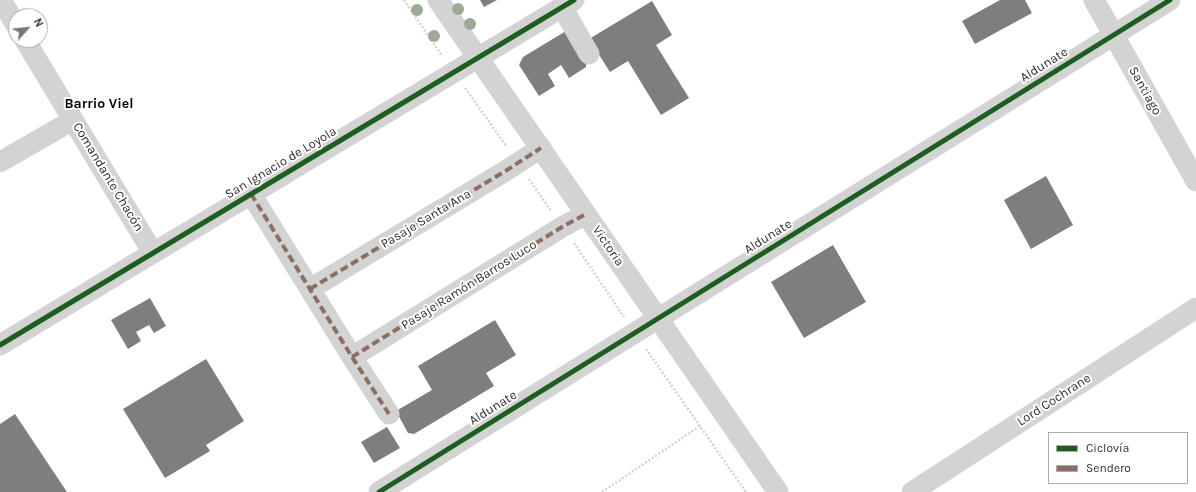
<!DOCTYPE html>
<meta charset="utf-8">
<style>
body{margin:0}
#map{position:relative;width:1196px;height:492px;overflow:hidden;background:#fff;font-family:Karla,sans-serif}
canvas{display:block}
.legend{position:absolute;left:1048px;top:432px;width:140px;height:52px;box-sizing:border-box;background:#fff;border:1px solid #ababab;margin:0;padding:5px 7px;list-style:none;font-size:12px;color:#2e2e2e}
.legend li{display:flex;align-items:center;gap:8px;height:20px}
.legend b{width:20px;border:1px solid #ababab}
.north{position:absolute;left:8px;top:8px;width:40px;height:40px;box-sizing:border-box;background:#fff;border:1px solid #ababab;border-radius:50%;rotate:63deg;font-size:11px;font-weight:700;line-height:16px;text-align:center;color:#2e2e2e}
.north::after{content:'';display:block;margin:auto;width:14px;height:18px;background:#777;clip-path:polygon(50% 0,100% 100%,50% 72%,0 100%)}
</style>
<div id="map">
<canvas width="1196" height="492"></canvas>
<ul class="legend">
<li><b style="height:5px;background:#1b5e20"></b>Ciclovía</li>
<li><b style="height:5px;background:#8d6e63"></b>Sendero</li>
</ul>
<div class="north">N</div>
</div>
<script>
const context = document.querySelector('canvas').getContext('2d');
context.lineJoin = 'round';
function fill(path, color) {
  context.fillStyle = color;
  context.fill(path, 'evenodd');
}
function poly(rows) {
  const path = new Path2D();
  for (const r of rows) {
    path.moveTo(r[0], r[1]);
    for (let i = 2; i < r.length; i += 2) path.lineTo(r[i], r[i + 1]);
  }
  return path;
}
function strokePath(path, color, width, dash) {
  context.strokeStyle = color;
  context.lineWidth = width;
  context.lineCap = dash ? 'butt' : 'round';
  context.setLineDash(dash || []);
  context.stroke(path);
}
function write(font, color, halo, rows, align = 'center') {
  context.font = font + ' Karla,sans-serif';
  context.lineWidth = 4;
  context.setLineDash([]);
  context.textBaseline = 'middle';
  context.strokeStyle = halo;
  context.fillStyle = color;
  for (const [text, x, y, turn = 0] of rows) {
    context.save();
    context.translate(x, y);
    context.rotate((+turn || 0) * Math.PI / 180);
    context.textAlign = isNaN(turn) ? turn : align;
    if (halo) context.strokeText(text, 0, 0);
    context.fillText(text, 0, 0);
    context.restore();
  }
}
fill(poly([
 [480,0,497,0,484,7],
 [1000,0,1025,0,1032,13,975,44,962,21],
 [652,1,672,35,656,45,689,98,661,115,628,61,610,72,589,39],
 [566,31,586,64,586,67,569,78,561,65,548,74,555,86,539,96,519,65,523,57],
 [1046,176,1073,225,1031,249,1004,200],
 [833,245,866,302,804,338,771,282],
 [150,298,166,326,154,333,149,325,136,332,141,341,128,349,111,320],
 [495,320,516,355,486,373,494,386,414,434,408,433,396,411,432,390,418,366],
 [206,359,244,421,206,445,210,451,165,478,123,409],
 [15,414,67,492,0,492,0,424],
 [387,427,400,448,374,463,361,442]
]), '#7e7e7e');
strokePath(poly([
 [404,0,442,56],
 [465,88,507,147],
 [529,179,551,211],
 [574,243,624,317],
 [646,349,746,492],
 [602,492,700,426]
]), '#d3d3d3', 2.5, [2, 2]);
strokePath(poly([
 [1,0,16,25],
 [438,0,778,492],
 [1094,0,1196,181],
 [562,7,589,54],
 [25,40,153,253],
 [0,162,73,120],
 [251,194,352,357,389,414],
 [310,289,507,170,541,148],
 [0,345,574,0],
 [352,357,562,227,586,214],
 [379,492,1170,0],
 [912,492,1196,308]
]), '#d3d3d3', 21);
strokePath(poly([
 [251,194,352,357,389,414],
 [310,289,507,170,541,148],
 [352,357,562,227,586,214]
]), '#8d6e63', 4, [8, 4]);
strokePath(poly([
 [0,345,574,0],
 [379,492,1170,0]
]), '#1b5e20', 5);
context.fillStyle = '#9daa95';
for (const [x, y] of [
 [458,9],
 [417,10],
 [470,24],
 [434,36]
]) {
  context.beginPath();
  context.arc(x, y, 6, 0, 2 * Math.PI);
  context.fill();
}
write('13px', '#2e2e2e', '#fff', [
 ["Aldunate",1044,65,-32],
 ["Santiago",1145,91,61],
 ["San Ignacio de Loyola",281,163,-31],
 ["Comandante Chacón",108,177,59],
 ["Pasaje Santa Ana",426,219,-31],
 ["Aldunate",768,237,-32],
 ["Victoria",608,246,56],
 ["Pasaje Ramón Barros Luco",469,285,-32],
 ["Lord Cochrane",1054,400,-33],
 ["Aldunate",493,408,-32]
]);
write('bold 14px', '#000', '#fff', [
 ["Barrio Viel",99,104]
]);
</script>
